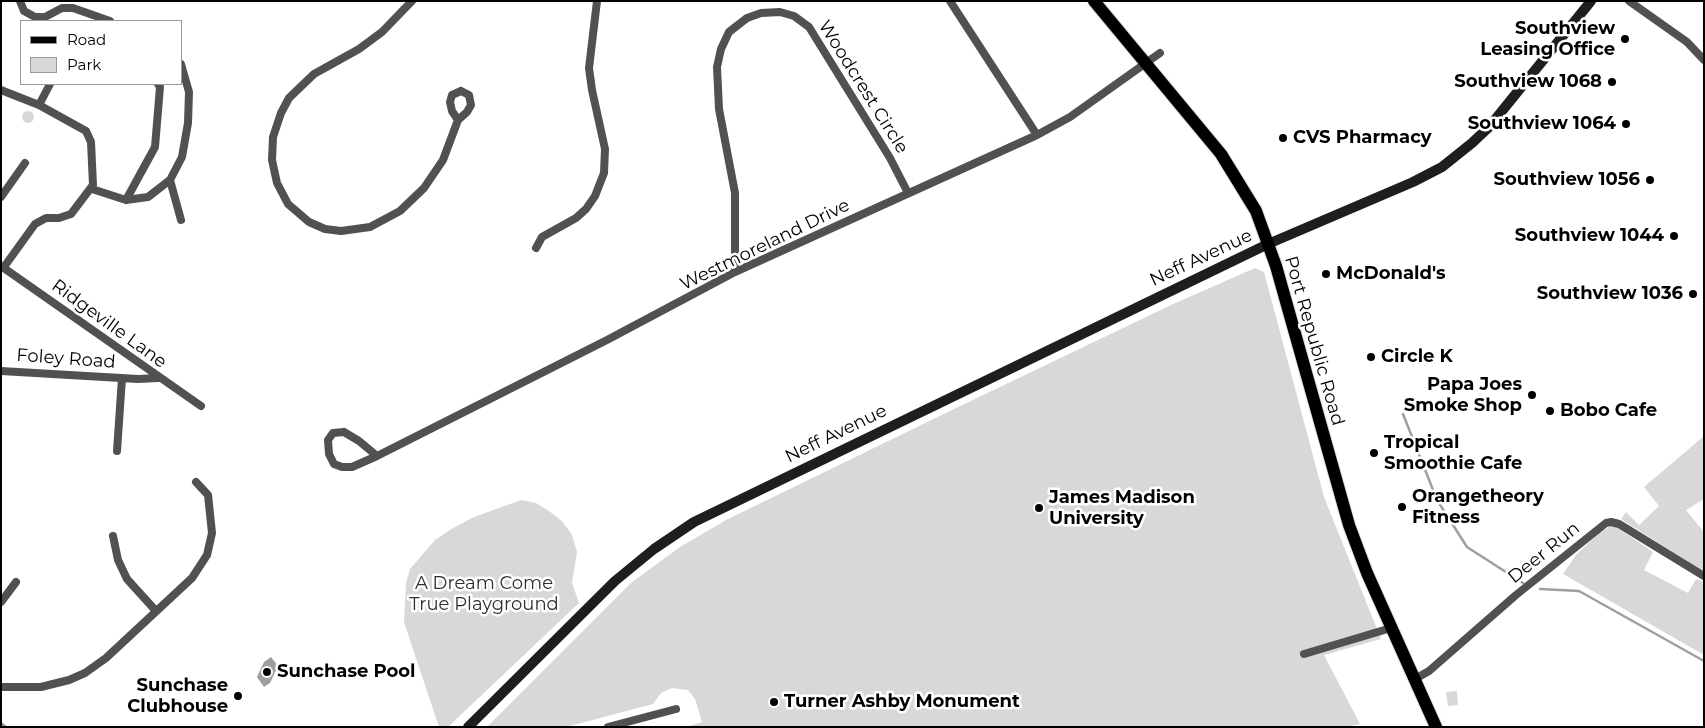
<!DOCTYPE html>
<style>
body{margin:0}
#map{position:relative;width:1705px;height:728px;overflow:hidden;background:#fff;font-family:Montserrat,sans-serif}
canvas{display:block}
.frame{position:absolute;inset:0;border:2px solid #000;pointer-events:none}
.legend{position:absolute;left:20px;top:20px;width:162px;height:65px;box-sizing:border-box;background:#fff;border:1px solid #999;margin:0;padding:6px 9px;list-style:none;font-size:15px;color:#000}
.legend li{display:flex;align-items:center;gap:10px;height:25px}
.legend b{width:25px;border:1px solid #999}
</style>
<div id="map">
<canvas width="1705" height="728"></canvas>
<div class="frame"></div>
<ul class="legend">
<li><b style="height:6px;background:#000"></b>Road</li>
<li><b style="height:14px;background:#d8d8d8"></b>Park</li>
</ul>
</div>
<script>
const context = document.querySelector('canvas').getContext('2d');
context.lineJoin = 'round';
function fill(path, color) {
  context.fillStyle = color;
  context.fill(path, 'evenodd');
}
function poly(rows) {
  const path = new Path2D();
  for (const r of rows) {
    if (r.length === 3) {
      path.moveTo(r[0] + r[2], r[1]);
      path.arc(r[0], r[1], r[2], 0, 2 * Math.PI);
      continue;
    }
    path.moveTo(r[0], r[1]);
    for (let i = 2; i < r.length; i += 2) path.lineTo(r[i], r[i + 1]);
  }
  return path;
}
function strokePath(path, color, width, dash) {
  context.strokeStyle = color;
  context.lineWidth = width;
  context.lineCap = dash ? 'butt' : 'round';
  context.setLineDash(dash || []);
  context.stroke(path);
}
function write(font, color, halo, rows, align = 'center') {
  context.font = font + ' Montserrat,sans-serif';
  context.lineWidth = 5;
  context.setLineDash([]);
  context.textBaseline = 'middle';
  context.strokeStyle = halo;
  context.fillStyle = color;
  for (const [text, x, y, turn = 0] of rows) {
    context.save();
    context.translate(x, y);
    context.rotate((+turn || 0) * Math.PI / 180);
    context.textAlign = isNaN(turn) ? turn : align;
    if (halo) context.strokeText(text, 0, 0);
    context.fillText(text, 0, 0);
    context.restore();
  }
}
fill(poly([
 [28,117,6],
 [1255,268,1264,272,1324,497,1381,639,1324,655,1360,724,1348,727,686,727,702,722,695,699,688,690,672,688,661,693,653,704,566,727,487,727,632,582,680,547,726,520,952,410,1171,305],
 [1704,436,1704,499,1686,510,1704,532,1704,572,1621,519,1626,512,1639,525,1659,506,1644,487],
 [521,500,536,503,549,511,562,521,572,535,577,552,572,583,579,603,448,727,439,727,404,622,406,583,410,569,435,540,453,528,474,517],
 [1613,525,1653,552,1644,570,1688,593,1696,579,1704,582,1704,655,1563,574,1576,555,1599,533],
 [1457,691,1458,705,1448,706,1446,692]
]), '#d8d8d8');
fill(poly([
 [271,657,278,666,270,683,264,687,257,677,264,662]
]), '#9f9f9f');
strokePath(poly([
 [1403,414,1437,500,1467,547,1523,583],
 [1540,589,1579,591,1704,661],
 [1,723,6,727]
]), '#9f9f9f', 2.5);
const primary = poly([
 [1094,1,1221,154,1256,211,1276,266,1349,525,1367,573,1436,727]
]);
strokePath(primary, '#dbdbdb', 14);
strokePath(poly([
 [20,1,24,11,35,17,45,17,62,8,73,8,110,21],
 [412,1,382,32,359,49,314,74,289,98,281,113,273,137,272,160,277,183,288,204,309,222,325,229,341,231,370,227,400,211,424,188,443,160,458,120],
 [950,1,1037,135],
 [1629,1,1687,42,1704,60],
 [1,90,39,105],
 [461,91,469,95,471,105,467,112,458,120,452,111,450,102,452,95,461,91],
 [170,180,181,220],
 [92,189,126,200,148,197,170,180,182,157,188,123,189,92,181,64],
 [1,197,25,163],
 [126,200,155,147,160,87,158,84],
 [536,248,542,237,576,218,586,209,595,196,604,173,605,149,592,90,589,68,597,1],
 [1,266,201,406],
 [4,267,35,224,46,218,59,218,71,214,93,185,91,142,86,131,39,105,50,84],
 [735,272,735,193,719,109,717,67,721,49,729,32,747,18,761,13,780,12,794,16,809,27,890,158,908,193],
 [1,371,138,379,158,378],
 [344,432,359,441,377,456,352,467,342,467,334,464,329,454,328,440,333,433,344,432],
 [117,451,122,378],
 [377,456,607,340,735,272,1037,135,1070,117,1160,53],
 [113,536,118,560,127,579,156,611],
 [1,602,16,582],
 [1304,654,1391,628],
 [1415,679,1429,671,1516,595,1606,523,1611,522,1619,524,1704,576],
 [1,687,41,687,69,680,85,673,106,658,192,578,207,555,212,533,208,495,196,482],
 [608,727,676,709]
]), '#515151', 8);
strokePath(poly([
 [468,727,615,581,654,549,694,522,1268,244,1413,182,1442,167,1472,143,1489,127,1591,1]
]), '#1e1e1e', 10);
strokePath(primary, '#000', 12);
for (const [x, y, r, color] of [
 [1625,39,5,"#000"],
 [1612,82,5,"#000"],
 [1626,124,5,"#000"],
 [1283,138,5,"#000"],
 [1650,180,5,"#000"],
 [1674,236,5,"#000"],
 [1326,274,5,"#000"],
 [1693,294,5,"#000"],
 [1371,357,5,"#000"],
 [1532,395,5,"#000"],
 [1550,411,5,"#000"],
 [1374,453,5,"#000"],
 [1402,507,5,"#000"],
 [1039,508,5,"#000"],
 [267,672,5,"#000"],
 [238,696,5,"#000"],
 [774,702,5,"#000"]
]) {
  const dot = new Path2D();
  dot.arc(x, y, r, 0, 2 * Math.PI);
  context.fillStyle = color;
  context.fill(dot);
  strokePath(dot, '#fff', 2);
}
write('bold 18px', '#000', '#fff', [
 ["Southview",1615,29,"right"],
 ["Leasing Office",1615,50,"right"],
 ["Southview 1068",1602,82,"right"],
 ["Southview 1064",1616,124,"right"],
 ["CVS Pharmacy",1293,138],
 ["Southview 1056",1640,180,"right"],
 ["Southview 1044",1664,236,"right"],
 ["McDonald's",1336,274],
 ["Southview 1036",1683,294,"right"],
 ["Circle K",1381,357],
 ["Papa Joes",1522,385,"right"],
 ["Smoke Shop",1522,406,"right"],
 ["Bobo Cafe",1560,411],
 ["Tropical",1384,443],
 ["Smoothie Cafe",1384,464],
 ["Orangetheory",1412,497],
 ["Fitness",1412,518],
 ["James Madison",1049,498],
 ["University",1049,519],
 ["Sunchase Pool",277,672],
 ["Sunchase",228,686,"right"],
 ["Clubhouse",228,707,"right"],
 ["Turner Ashby Monument",784,702]
], 'left');
write('18px', '#000', '#fff', [
 ["Woodcrest Circle",863,87,58],
 ["Westmoreland Drive",765,245,-26],
 ["Neff Avenue",1201,258,-25],
 ["Ridgeville Lane",109,324,36],
 ["Port Republic Road",1314,341,74],
 ["Foley Road",66,359,4],
 ["Neff Avenue",836,434,-26],
 ["Deer Run",1544,553,-39]
]);
write('18px', '#2f2f2f', '#fff', [
 ["A Dream Come",484,584],
 ["True Playground",484,605]
]);
</script>
